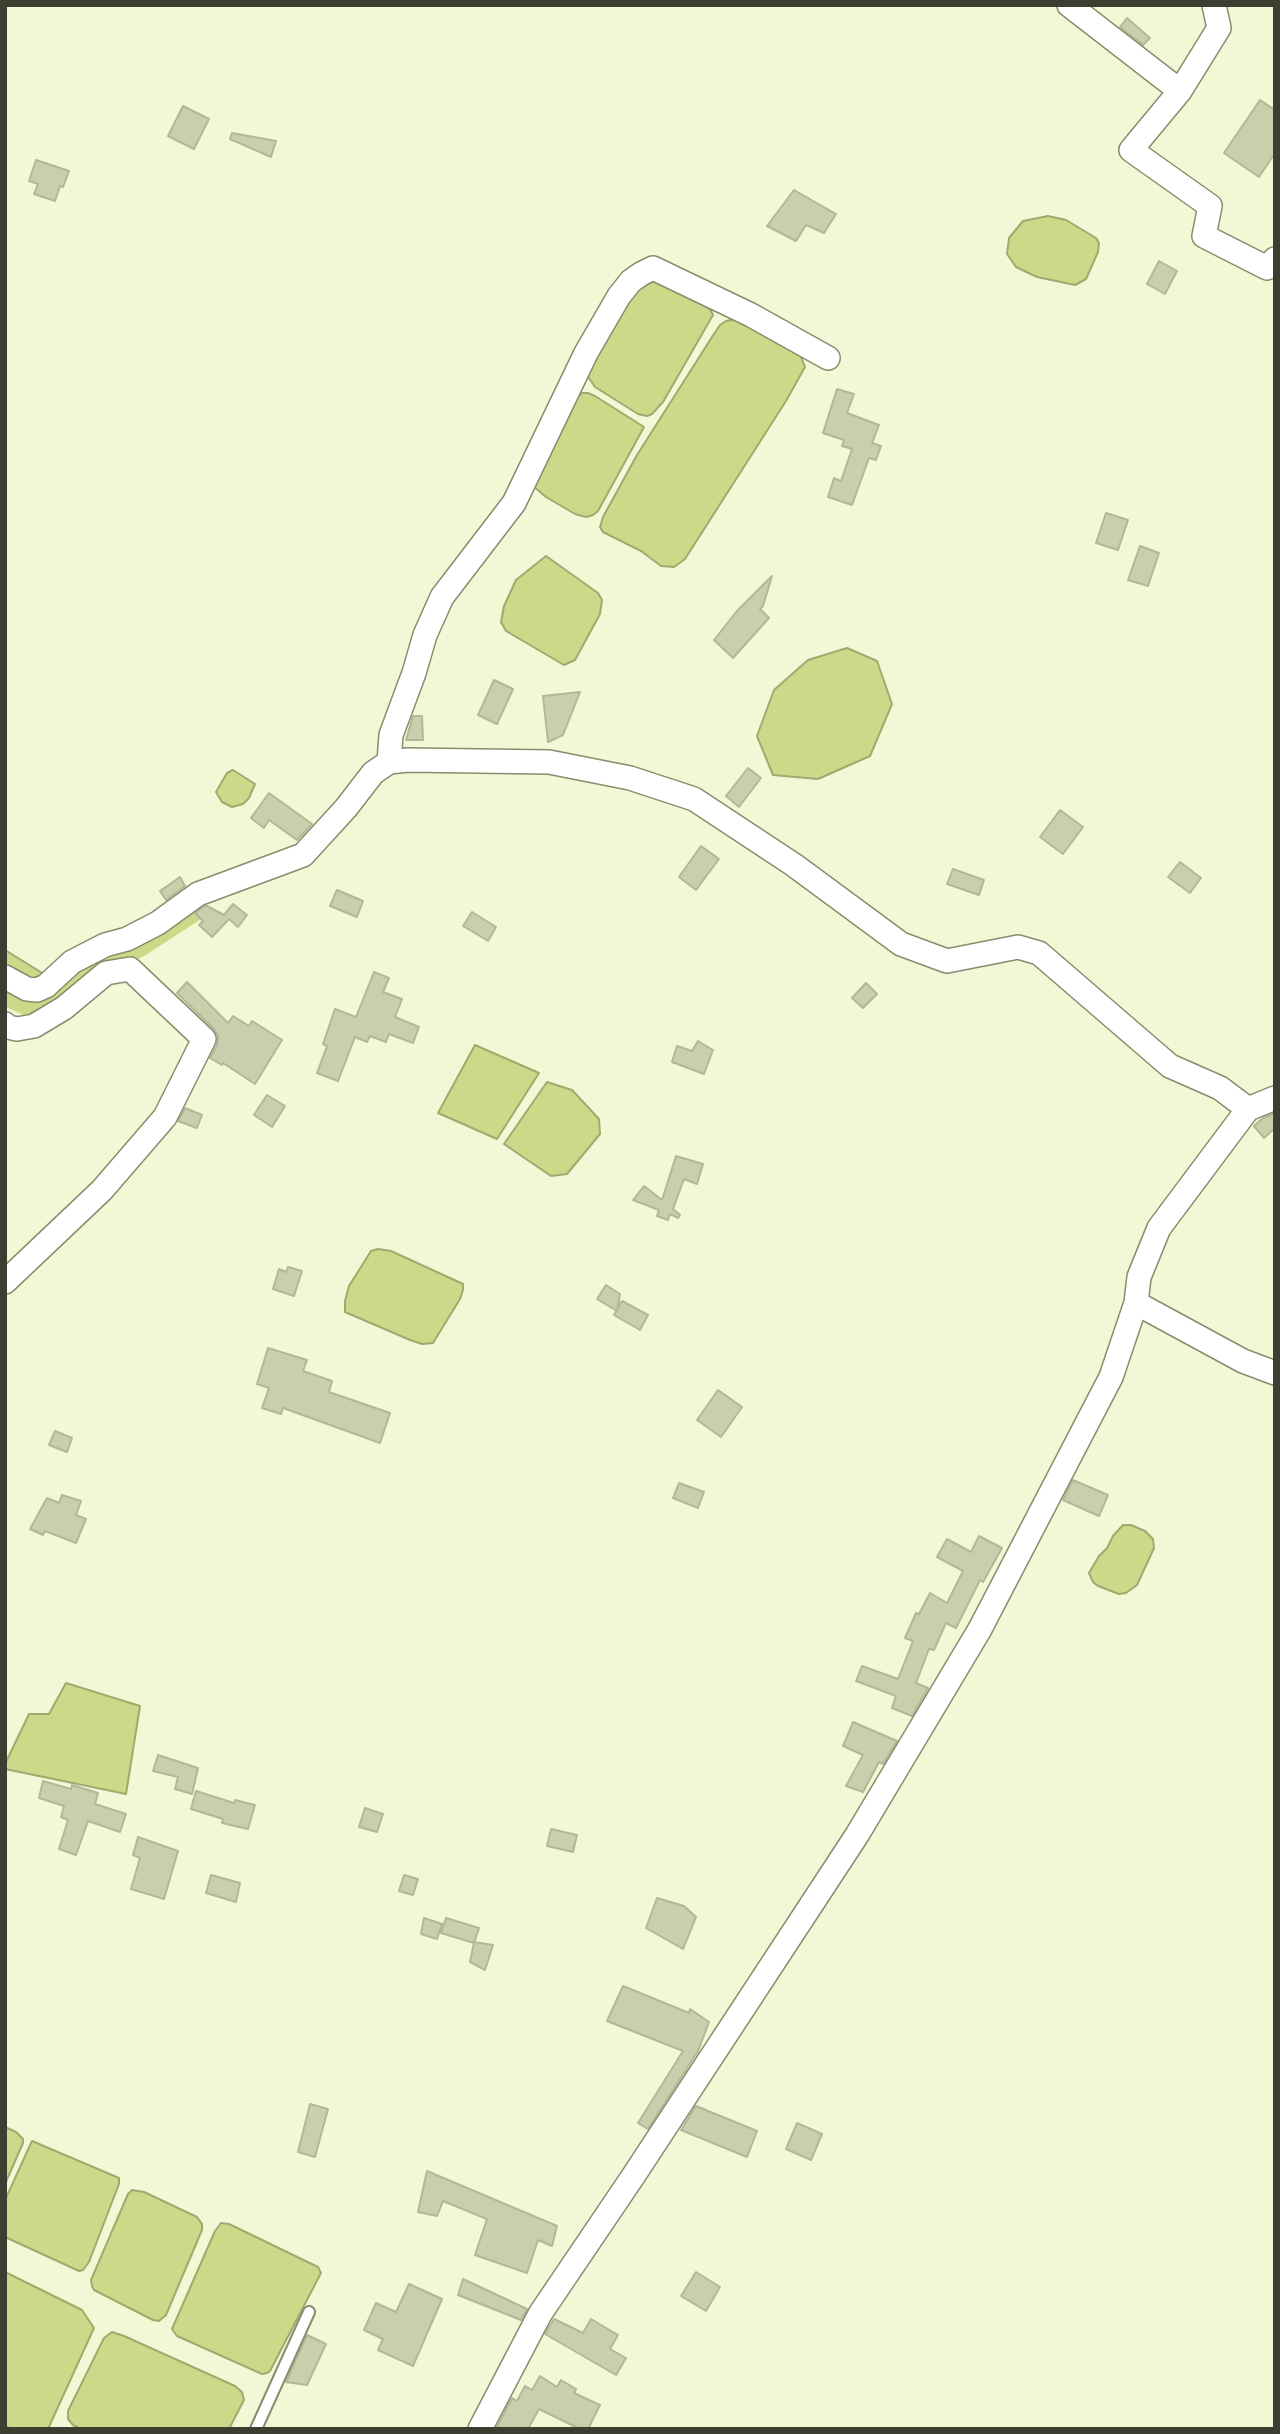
<!DOCTYPE html>
<style>
body{margin:0}
#map{position:relative;width:1280px;height:2434px;overflow:hidden;background:#f1f8d5;font-family:"IBM Plex Sans",sans-serif}
canvas{display:block}
.frame{position:absolute;inset:0;border:7px solid #3b3e30;pointer-events:none}
</style>
<div id="map">
<canvas width="1280" height="2434"></canvas>
<div class="frame"></div>
</div>
<script>
const context = document.querySelector('canvas').getContext('2d');
context.lineJoin = 'round';
function fill(path, color) {
  context.fillStyle = color;
  context.fill(path, 'evenodd');
}
function poly(rows) {
  const path = new Path2D();
  for (const r of rows) {
    path.moveTo(r[0], r[1]);
    for (let i = 2; i < r.length; i += 2) path.lineTo(r[i], r[i + 1]);
  }
  return path;
}
function strokePath(path, color, width, dash) {
  context.strokeStyle = color;
  context.lineWidth = width;
  context.lineCap = dash ? 'butt' : 'round';
  context.setLineDash(dash || []);
  context.stroke(path);
}
const water = poly([
 [1048,216,1066,220,1096,238,1099,243,1098,252,1086,279,1075,285,1037,277,1016,267,1007,254,1009,238,1023,221,1048,216],
 [643,282,657,282,708,305,713,315,663,402,652,414,647,416,638,414,595,387,587,375,600,339,643,282],
 [736,319,800,354,805,367,786,401,685,559,674,567,661,566,641,551,603,532,600,527,603,517,637,455,712,337,720,325,726,321,736,319],
 [582,393,588,393,595,396,644,427,598,511,593,515,586,517,575,514,546,497,532,485,574,400,582,393],
 [546,556,598,593,602,600,600,614,575,660,564,665,506,631,501,622,504,606,516,580,546,556],
 [847,648,877,661,892,704,870,756,818,779,773,775,757,736,774,690,808,660,847,648],
 [233,770,255,784,249,798,243,804,232,807,222,802,216,792,227,773,233,770],
 [5,950,39,971,42,973,40,980,30,981,5,969,5,950],
 [475,1045,539,1073,497,1139,438,1113,475,1045],
 [547,1082,572,1090,599,1119,600,1134,567,1174,551,1176,504,1144,547,1082],
 [378,1249,391,1251,463,1284,463,1290,460,1299,433,1343,422,1344,410,1340,345,1312,345,1301,349,1286,371,1251,378,1249],
 [1123,1525,1131,1525,1145,1531,1153,1539,1154,1548,1137,1585,1126,1593,1119,1594,1098,1586,1093,1582,1089,1573,1099,1556,1107,1548,1113,1536,1123,1525],
 [66,1683,140,1706,126,1794,5,1769,5,1764,29,1714,49,1714,66,1683],
 [5,2127,16,2132,23,2139,23,2143,5,2184,5,2127],
 [32,2141,119,2178,119,2184,89,2262,83,2270,79,2271,5,2237,5,2200,32,2141],
 [132,2190,144,2192,197,2217,202,2224,202,2230,166,2315,159,2321,153,2320,94,2290,92,2286,91,2280,128,2194,132,2190],
 [221,2223,229,2224,318,2267,321,2273,270,2371,267,2373,262,2374,177,2336,172,2329,215,2231,221,2223],
 [5,2272,82,2310,94,2328,48,2429,12,2429,5,2426,5,2272],
 [112,2332,124,2336,235,2386,242,2392,244,2400,229,2429,81,2429,73,2425,68,2419,68,2411,104,2338,112,2332]
]);
fill(water, '#ccd988');
strokePath(water, '#a0aa6e', 2);
strokePath(poly([
 [5,996,29,1007,43,1003,85,972,139,948,193,913]
]), '#ccd988', 19);
const building = poly([
 [1127,18,1150,38,1143,45,1120,27,1127,18],
 [1260,100,1275,110,1275,153,1259,177,1224,153,1260,100],
 [183,106,209,119,194,149,168,136,183,106],
 [232,133,276,141,271,157,230,139,232,133],
 [36,160,69,171,63,187,60,186,55,201,34,194,38,184,29,181,36,160],
 [794,190,836,214,824,233,806,225,796,241,767,226,794,190],
 [1159,261,1177,271,1165,294,1147,284,1159,261],
 [837,389,854,394,847,413,879,425,872,443,881,446,876,460,869,458,852,505,828,497,834,478,841,481,852,449,842,446,844,440,823,433,837,389],
 [1106,513,1128,520,1118,550,1096,543,1106,513],
 [1140,546,1159,553,1148,586,1128,580,1140,546],
 [772,576,763,606,760,609,769,618,733,658,714,640,737,611,772,576],
 [494,680,513,689,497,724,478,715,494,680],
 [580,692,563,735,548,742,543,696,580,692],
 [413,716,422,716,423,740,406,740,413,716],
 [748,768,761,778,739,807,726,796,748,768],
 [269,793,312,824,297,840,269,820,264,828,251,818,269,793],
 [1060,810,1083,827,1063,854,1040,837,1060,810],
 [701,846,719,859,696,890,679,877,701,846],
 [1180,862,1201,878,1190,893,1168,877,1180,862],
 [953,869,984,880,979,895,947,884,953,869],
 [180,877,185,886,166,900,160,891,180,877],
 [337,890,363,901,357,917,330,906,337,890],
 [233,904,247,915,238,927,229,919,212,937,199,925,203,921,195,913,205,906,207,906,224,915,233,904],
 [472,912,496,927,488,941,463,926,472,912],
 [374,972,389,978,383,992,402,999,395,1017,419,1027,413,1043,389,1034,386,1042,370,1036,367,1042,355,1037,338,1081,317,1073,327,1046,323,1044,335,1009,356,1017,374,972],
 [187,982,228,1023,233,1016,249,1026,252,1021,282,1040,255,1084,223,1063,222,1065,210,1058,217,1045,218,1036,214,1029,177,993,187,982],
 [866,983,877,994,863,1008,852,998,866,983],
 [698,1041,713,1050,704,1074,672,1062,677,1046,692,1051,698,1041],
 [267,1095,285,1106,272,1127,254,1115,267,1095],
 [185,1108,202,1115,197,1128,178,1121,185,1108],
 [1275,1113,1275,1128,1264,1138,1254,1126,1263,1118,1275,1113],
 [676,1156,703,1164,697,1184,684,1179,673,1209,680,1215,678,1218,670,1214,668,1220,657,1216,659,1210,633,1200,644,1186,662,1200,676,1156],
 [288,1267,302,1271,294,1296,273,1289,279,1269,286,1272,288,1267],
 [606,1285,620,1294,617,1311,597,1299,606,1285],
 [622,1301,648,1315,640,1330,614,1315,622,1301],
 [268,1348,307,1360,303,1371,332,1381,329,1392,390,1413,380,1443,283,1408,281,1414,262,1408,269,1388,257,1384,268,1348],
 [718,1390,742,1407,721,1437,697,1420,718,1390],
 [55,1431,72,1438,67,1452,49,1445,55,1431],
 [1073,1480,1108,1495,1099,1516,1063,1500,1073,1480],
 [679,1483,704,1492,698,1508,673,1498,679,1483],
 [62,1495,81,1501,76,1515,86,1519,76,1543,45,1531,43,1535,30,1529,47,1498,59,1503,62,1495],
 [979,1536,1002,1548,983,1582,980,1580,956,1628,946,1623,934,1650,929,1649,916,1683,928,1688,912,1716,892,1708,896,1696,856,1681,862,1666,898,1679,913,1641,905,1638,916,1613,919,1614,930,1593,947,1603,963,1571,937,1557,947,1539,971,1552,979,1536],
 [853,1722,897,1741,883,1764,879,1762,863,1792,846,1786,863,1755,843,1746,853,1722],
 [158,1755,198,1768,192,1794,175,1789,178,1777,153,1771,158,1755],
 [43,1781,71,1789,72,1785,98,1793,95,1804,126,1814,120,1832,88,1821,76,1855,59,1849,68,1820,61,1817,64,1806,39,1798,43,1781],
 [196,1791,234,1803,235,1800,255,1805,248,1829,222,1823,223,1819,191,1809,196,1791],
 [365,1808,383,1814,377,1832,359,1827,365,1808],
 [551,1829,577,1835,573,1852,547,1846,551,1829],
 [138,1837,178,1851,164,1899,131,1889,140,1858,133,1855,138,1837],
 [211,1875,240,1883,236,1902,206,1893,211,1875],
 [404,1875,418,1879,413,1895,399,1891,404,1875],
 [657,1898,684,1906,696,1917,683,1949,646,1928,657,1898],
 [424,1918,442,1924,437,1939,421,1934,424,1918],
 [446,1918,479,1928,474,1943,441,1933,446,1918],
 [474,1942,493,1945,485,1970,470,1962,474,1942],
 [623,1986,689,2013,690,2009,709,2022,698,2051,648,2129,638,2123,683,2051,607,2021,623,1986],
 [310,2104,328,2109,315,2157,298,2152,310,2104],
 [696,2106,757,2131,747,2157,681,2130,696,2106],
 [797,2123,822,2134,811,2160,786,2149,797,2123],
 [427,2171,557,2226,552,2246,538,2240,527,2273,475,2255,487,2219,443,2201,437,2216,418,2212,427,2171],
 [696,2272,720,2287,706,2311,681,2296,696,2272],
 [463,2279,527,2309,521,2320,458,2295,463,2279],
 [409,2284,442,2299,413,2366,378,2350,383,2339,364,2330,376,2303,396,2312,409,2284],
 [554,2319,583,2333,591,2319,618,2335,610,2349,626,2358,616,2375,545,2334,554,2319],
 [307,2335,326,2344,307,2385,286,2382,307,2335],
 [540,2376,557,2387,561,2380,576,2389,574,2393,600,2405,588,2429,580,2429,539,2409,528,2429,496,2429,512,2398,517,2401,525,2386,532,2390,540,2376]
]);
fill(building, '#c9cfad');
strokePath(building, '#b1b896', 2);
const lane = poly([
 [256,2429,309,2312]
]);
const street = poly([
 [1069,5,1180,91],
 [1214,5,1219,28,1180,91,1131,150,1210,206,1204,236,1267,268,1275,259],
 [389,762,391,735,414,673,425,635,442,597,514,503,586,353,619,296,631,281,641,274,653,268,751,315,828,358],
 [5,977,27,989,37,990,46,986,72,962,105,945,127,939,158,923,198,894,303,855,346,808,373,773,389,762,408,760,549,762,630,778,694,799,794,865,901,944,947,961,1018,947,1039,953,1170,1066,1220,1088,1248,1109],
 [5,1024,8,1027,17,1029,34,1026,64,1008,106,973,130,969,204,1039,165,1117,102,1190,5,1282],
 [1136,1303,1139,1277,1159,1228,1248,1109,1275,1098],
 [480,2429,540,2314,634,2175,857,1835,980,1629,1111,1377,1136,1303,1243,1361,1275,1373]
]);
strokePath(lane, '#878d6d', 14);
strokePath(street, '#878d6d', 26);
strokePath(lane, '#fff', 10);
strokePath(street, '#fff', 23);
</script>
